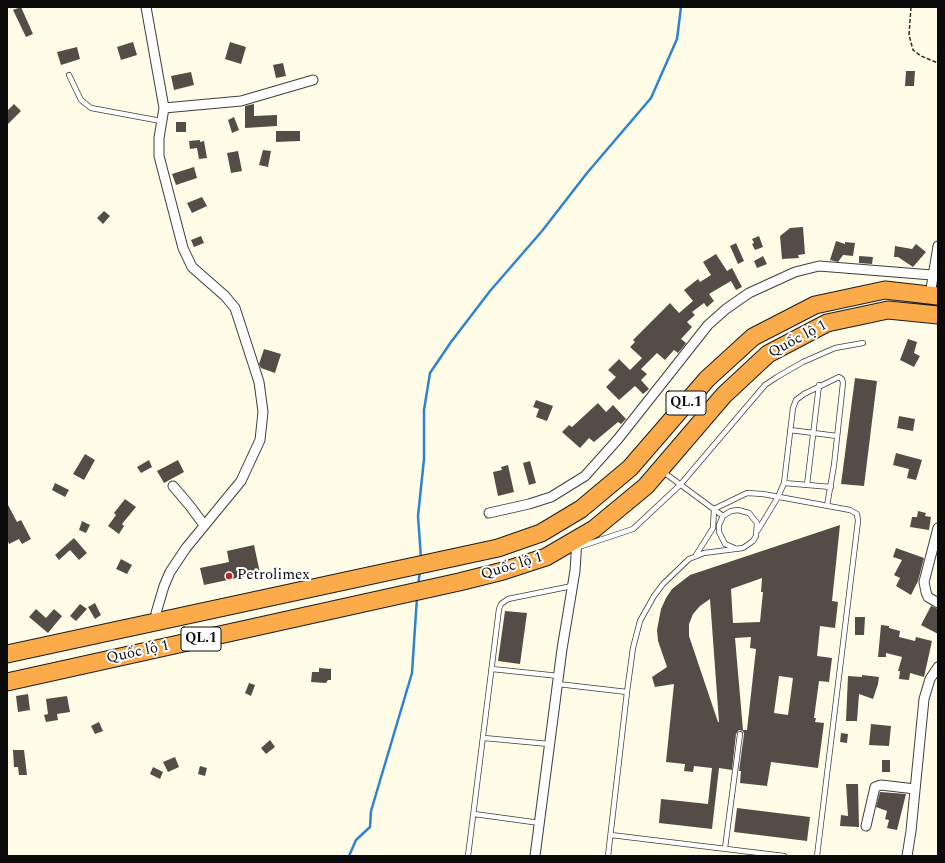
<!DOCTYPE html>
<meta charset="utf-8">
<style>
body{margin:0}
#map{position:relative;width:945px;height:863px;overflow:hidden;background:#fffde8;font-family:Spectral,serif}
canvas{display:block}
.frame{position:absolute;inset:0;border:8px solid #0b0b0b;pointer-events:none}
</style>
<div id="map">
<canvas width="945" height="863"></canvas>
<div class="frame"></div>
</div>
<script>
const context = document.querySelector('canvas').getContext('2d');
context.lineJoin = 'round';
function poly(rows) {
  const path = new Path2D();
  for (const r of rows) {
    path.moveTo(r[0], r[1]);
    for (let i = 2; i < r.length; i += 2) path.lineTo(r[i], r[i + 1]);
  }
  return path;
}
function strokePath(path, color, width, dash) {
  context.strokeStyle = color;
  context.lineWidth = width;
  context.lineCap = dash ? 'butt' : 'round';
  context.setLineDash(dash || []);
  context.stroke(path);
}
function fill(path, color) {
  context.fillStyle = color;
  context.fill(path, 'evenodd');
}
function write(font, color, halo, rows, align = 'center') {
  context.font = font + ' Spectral,serif';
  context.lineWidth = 4;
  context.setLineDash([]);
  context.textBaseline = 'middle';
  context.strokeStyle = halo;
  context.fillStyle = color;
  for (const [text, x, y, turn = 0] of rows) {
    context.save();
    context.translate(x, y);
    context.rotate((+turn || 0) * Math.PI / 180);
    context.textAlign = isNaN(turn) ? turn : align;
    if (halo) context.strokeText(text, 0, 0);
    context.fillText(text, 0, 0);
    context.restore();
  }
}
strokePath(poly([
 [421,558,418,516,424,459,424,410,430,373,451,342,490,291,542,231,587,173,651,98,677,39,681,7],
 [418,586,420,571],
 [349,856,356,840,370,827,371,811,412,673,417,597]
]), '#2f82d3', 2.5);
fill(poly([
 [21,7,33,34,26,37,13,10],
 [133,42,137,55,121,60,117,47],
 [230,42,246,47,241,64,225,59],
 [77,47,80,59,61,65,57,52],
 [283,63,286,76,276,78,273,65],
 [906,71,915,71,914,86,905,86],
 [191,72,194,85,174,90,171,76],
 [14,104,21,111,7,125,7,111],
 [254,104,254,116,277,115,277,126,245,128,245,106],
 [234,117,239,130,232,133,228,120],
 [176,122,186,122,186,132,176,132],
 [276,131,300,131,300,141,276,142],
 [200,140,200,142,204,141,207,158,199,159,197,148,190,149,189,141],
 [263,150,271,151,268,167,259,165],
 [238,151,242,171,231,173,227,153],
 [194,167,197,178,176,185,172,174],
 [202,197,207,206,192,213,187,203],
 [104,211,110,216,103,224,97,218],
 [803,227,805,254,798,255,799,258,782,259,780,236,790,228],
 [201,236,204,243,194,247,191,240],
 [759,236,763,247,755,250,752,244,754,243,752,239],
 [836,241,845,244,845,242,855,243,853,256,843,255,838,262,830,260],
 [736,243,744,261,738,264,730,246],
 [916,244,926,252,913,267,898,257,894,257,895,246,912,249],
 [716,254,727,271,732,268,742,287,736,290,731,281,709,294,714,301,707,307,704,303,692,312,695,315,687,322,692,327,681,339,686,343,684,346,678,353,674,350,665,360,657,353,641,369,647,374,641,380,649,389,643,394,635,386,619,400,606,387,616,377,608,370,619,359,630,370,642,358,630,347,635,342,633,340,670,303,679,313,693,301,684,290,698,279,700,282,711,275,703,262],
 [763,256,767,264,757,268,754,261],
 [859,256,873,257,872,264,859,263],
 [908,339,917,342,914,353,920,356,914,367,900,360],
 [264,349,281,354,275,373,261,368,259,364],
 [855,378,877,381,864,486,841,484],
 [536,400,553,406,547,421,536,417,539,409,533,407],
 [598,403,606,412,613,405,626,419,621,424,618,422,594,442,589,438,580,448,562,432,569,425,572,427],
 [899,416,915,419,913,431,897,428],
 [896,453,922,460,916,480,907,478,909,469,893,465],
 [85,454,95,460,84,480,73,474],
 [149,460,152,467,141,473,137,467],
 [178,460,184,472,164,483,157,471],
 [530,461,536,483,529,485,523,463],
 [508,465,514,492,498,496,493,472,502,470,501,467],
 [55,483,69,490,65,497,52,490],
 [125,499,136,507,122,524,124,526,119,534,108,526,116,515,114,513],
 [7,503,17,522,21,520,31,539,22,544,19,539,9,544,7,539],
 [918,511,926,513,925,516,931,517,929,530,910,527,912,517,917,517],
 [82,521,90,525,86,533,79,530],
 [840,525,832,601,838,602,835,628,820,626,817,656,832,658,829,682,819,681,814,718,816,718,815,722,824,723,818,768,771,762,767,786,740,783,741,771,739,771,744,734,743,731,739,730,736,734,732,770,719,768,712,829,659,823,661,799,708,804,712,768,694,766,693,772,684,771,685,764,666,762,674,684,655,687,652,677,667,667,658,641,657,630,661,609,666,598,672,589,690,575],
 [762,578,761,592,763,592,760,622,733,623,731,589],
 [710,599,719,722,718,722,689,636,689,624,693,614,700,606],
 [751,637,750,648,756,649,747,730,743,730,735,638],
 [779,676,793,678,788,715,774,713],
 [74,538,87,553,79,560,70,550,59,560,55,555],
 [254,545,260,573,204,585,200,568,229,562,227,551],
 [896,548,924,558,918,581,911,595,896,586,900,578,894,575,902,560,893,557],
 [121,559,132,565,127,574,116,569],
 [95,603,101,615,95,619,88,607],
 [80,604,87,609,76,621,70,616],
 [931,606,938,609,938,634,921,625],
 [36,609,46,618,54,609,62,616,48,633,29,617],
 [505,611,527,613,520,664,498,661],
 [855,617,865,617,864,635,855,635],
 [881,625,889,626,889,628,900,631,899,637,915,641,916,637,932,641,924,677,910,673,909,680,899,679,900,671,898,671,902,657,886,653,886,657,878,657],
 [319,668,331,669,331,680,328,680,326,683,311,682,312,672,319,672],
 [862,675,879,677,878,684,873,699,859,694,857,721,846,721,848,676,862,677],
 [249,683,255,685,251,696,245,693],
 [28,694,30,710,18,712,16,696],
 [67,696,70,712,57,714,58,720,46,722,44,715,48,714,46,699],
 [99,722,103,731,95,734,91,726],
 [871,724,891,726,889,746,869,745],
 [841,733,848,734,847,743,840,742],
 [270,740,275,747,266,754,261,748],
 [13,750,24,750,27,775,19,775,18,767,14,767],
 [175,757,179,767,168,772,163,762],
 [882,760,890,760,890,772,882,772],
 [200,766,207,768,205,776,198,774],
 [153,767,163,772,160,779,150,774],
 [846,784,858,784,859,827,840,826,841,815,848,816],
 [880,792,906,794,897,830,887,828,889,820,885,819,887,811,876,807],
 [737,808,810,817,807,841,734,832]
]), '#544d47');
const lane = poly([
 [69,75,81,100,91,108,161,121],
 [790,430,837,436],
 [662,471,723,516],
 [784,483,831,487],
 [807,485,819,385],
 [758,530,778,497,784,483,793,408,796,400,804,394,839,377,842,379,843,383,834,465,827,506],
 [576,548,633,529,680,485,765,385,777,377,803,362,835,348,863,343],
 [696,555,713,528,714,509,747,493,763,494,850,510,857,514,858,521,817,856],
 [492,669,559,676],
 [558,684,627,692],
 [484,738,549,744],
 [474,814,540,823],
 [611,835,784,856],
 [725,848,740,734],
 [468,856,499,609,501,604,508,599,572,586],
 [608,856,627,692,633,648,640,621,654,596,663,584,689,559,704,553,743,548,753,541,756,536,757,523,749,513,738,510,731,511,723,516,719,525,719,532,725,544,737,549]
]);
const street = poly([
 [146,7,164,108,159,138,159,156,183,248,192,267,225,296,235,308,259,382,263,412,260,440,241,481,186,548,170,572,164,586,156,613,160,621],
 [164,108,241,101,313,80],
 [930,295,938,246],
 [173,486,190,506,204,525],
 [489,513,529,504,551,497,585,476,618,439,708,325,726,309,749,293,795,272,819,266,932,275],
 [938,528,924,582,926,592,928,597,938,603],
 [866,826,875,787,881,785,915,789],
 [535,856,562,649,575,571,577,539],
 [907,856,911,831,924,699,930,679,938,667]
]);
const highway = poly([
 [7,654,498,548,541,533,581,509,630,468,707,379,753,337,815,305,885,290,938,296],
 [7,682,459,582,503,571,546,557,594,529,646,486,724,395,768,354,827,323,888,310,938,315]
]);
strokePath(lane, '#3e3e3e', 6);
strokePath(street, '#3e3e3e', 11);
strokePath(highway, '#1c1c1c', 19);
strokePath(poly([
 [911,7,909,35,913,50,921,56,938,63]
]), '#2d2d2d', 1.5, [4, 2]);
strokePath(lane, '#fff', 4.5);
strokePath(street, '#fff', 9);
strokePath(highway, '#fbab4a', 17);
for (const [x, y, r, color] of [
 [229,576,4,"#c0251e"]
]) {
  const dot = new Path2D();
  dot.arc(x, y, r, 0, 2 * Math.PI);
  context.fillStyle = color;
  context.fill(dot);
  strokePath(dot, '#fff', 1.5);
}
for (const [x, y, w] of [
 [686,403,40],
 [201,639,40]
]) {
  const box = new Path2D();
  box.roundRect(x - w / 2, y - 12, w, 24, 3);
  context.fillStyle = '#fff';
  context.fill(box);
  strokePath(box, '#0b0b0b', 1);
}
write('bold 14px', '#0b0b0b', null, [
 ["QL.1",686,403],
 ["QL.1",201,639]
]);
write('15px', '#0b0b0b', '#fff', [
 ["Quốc lộ 1",798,340,-28],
 ["Quốc lộ 1",512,567,-17],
 ["Quốc lộ 1",138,653,-12]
]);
write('15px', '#0b0b0b', '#fff', [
 ["Petrolimex",237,576]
], 'left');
</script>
